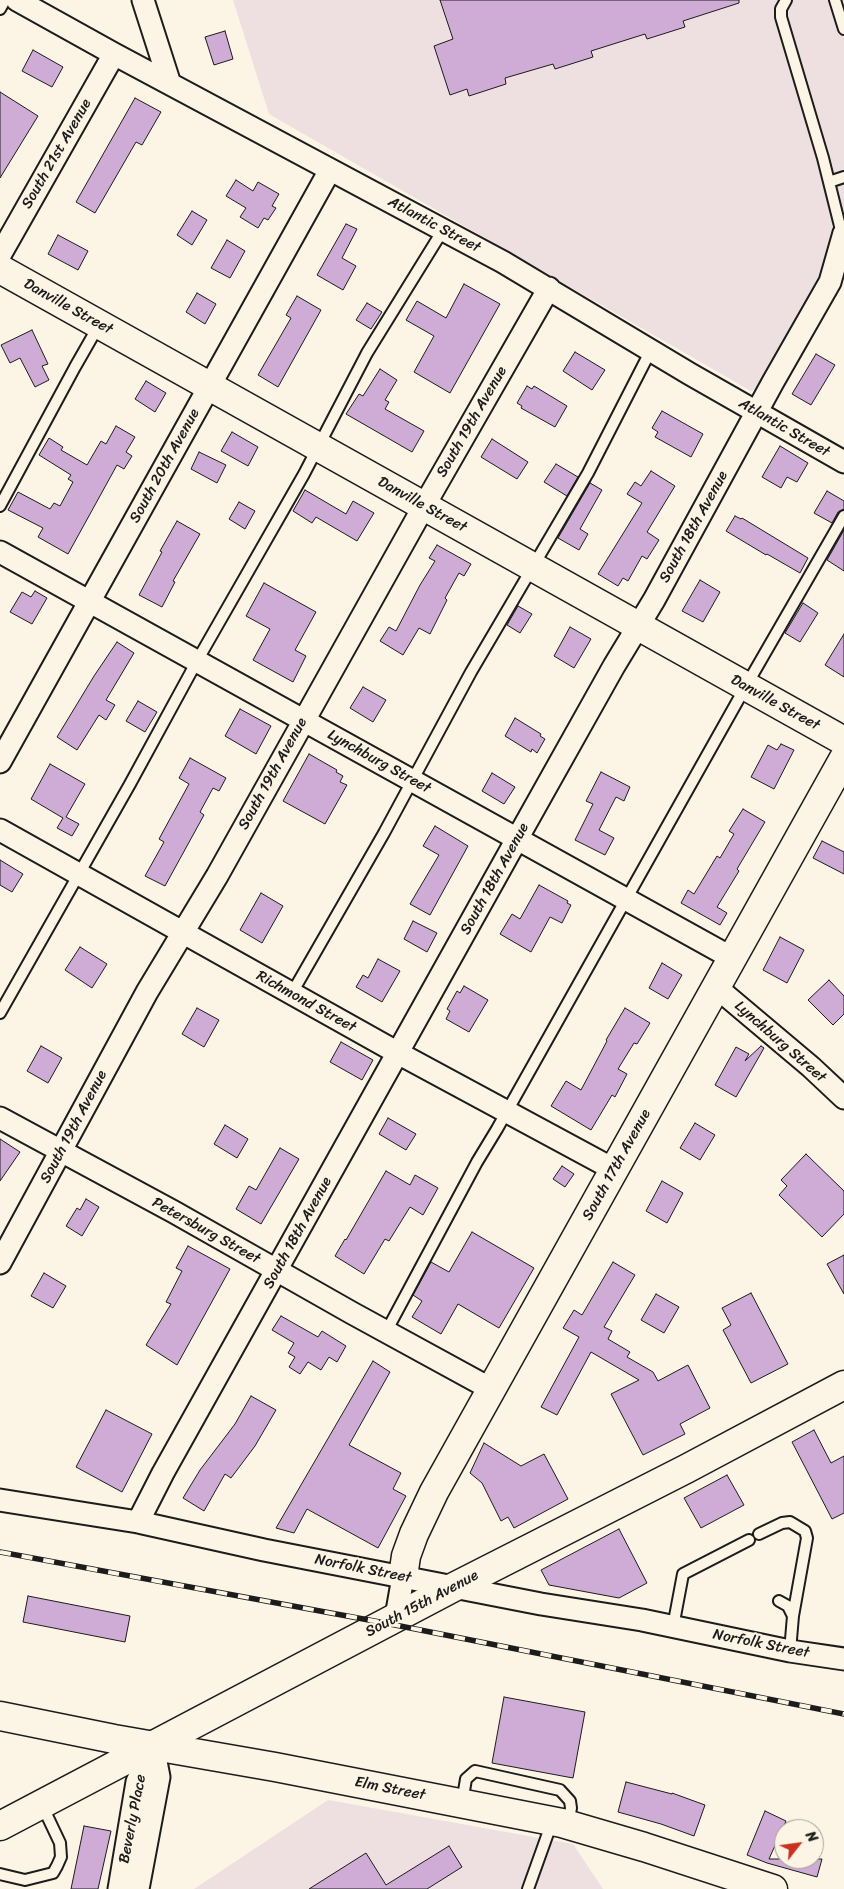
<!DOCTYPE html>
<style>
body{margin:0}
#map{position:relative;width:844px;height:1889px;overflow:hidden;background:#fcf5e5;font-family:Sriracha,sans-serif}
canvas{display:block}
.north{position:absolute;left:774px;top:1819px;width:50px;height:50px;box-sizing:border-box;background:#fcf5e5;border:1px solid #a29e95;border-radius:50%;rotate:60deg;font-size:14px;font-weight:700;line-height:20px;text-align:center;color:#1c1c1c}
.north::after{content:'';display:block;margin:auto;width:18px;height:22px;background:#c8321e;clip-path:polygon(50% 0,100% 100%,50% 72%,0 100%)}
</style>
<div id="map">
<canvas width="844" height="1889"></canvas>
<div class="north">N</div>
</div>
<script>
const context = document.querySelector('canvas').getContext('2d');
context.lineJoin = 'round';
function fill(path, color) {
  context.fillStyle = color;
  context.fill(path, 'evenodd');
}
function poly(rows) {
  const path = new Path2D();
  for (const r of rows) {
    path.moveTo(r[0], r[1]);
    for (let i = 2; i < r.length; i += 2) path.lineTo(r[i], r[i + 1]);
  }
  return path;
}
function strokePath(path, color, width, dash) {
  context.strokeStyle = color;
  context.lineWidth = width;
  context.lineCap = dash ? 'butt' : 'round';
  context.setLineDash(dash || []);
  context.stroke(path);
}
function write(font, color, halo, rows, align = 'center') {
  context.font = font + ' Sriracha,sans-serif';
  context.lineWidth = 4.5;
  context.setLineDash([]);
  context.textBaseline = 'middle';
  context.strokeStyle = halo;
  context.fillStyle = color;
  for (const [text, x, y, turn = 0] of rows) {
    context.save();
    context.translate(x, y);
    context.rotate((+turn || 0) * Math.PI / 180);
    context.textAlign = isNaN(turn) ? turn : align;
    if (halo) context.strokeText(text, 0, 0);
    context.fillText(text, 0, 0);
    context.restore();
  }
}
fill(poly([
 [233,0,844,0,844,222,832,226,833,248,826,264,757,388,751,391,269,114],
 [328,1800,573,1844,603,1889,194,1889]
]), '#eedfe0');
const building = poly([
 [440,0,739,0,739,3,683,21,685,27,647,39,645,34,591,51,593,57,555,69,553,64,505,78,506,84,469,96,467,89,450,95,434,46,453,39,440,0],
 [225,31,233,59,214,65,205,37,225,31],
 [33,50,63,67,52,87,22,71,33,50],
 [0,92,38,116,0,178,0,92],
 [135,98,161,112,142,145,136,142,95,213,76,202,135,98],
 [236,180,253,191,258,182,279,194,272,206,276,208,268,220,264,218,258,228,240,217,246,208,226,196,236,180],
 [192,211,207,220,192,245,177,235,192,211],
 [346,224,357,229,342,258,356,266,343,290,317,275,346,224],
 [58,235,88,251,78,270,48,254,58,235],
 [227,240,245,251,230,278,211,268,227,240],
 [464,284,500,304,450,393,414,372,434,336,406,320,417,301,446,318,464,284],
 [197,293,216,304,205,324,186,312,197,293],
 [297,296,321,310,278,387,258,375,291,318,286,315,297,296],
 [367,303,382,312,371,329,356,320,367,303],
 [32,330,48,364,42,366,49,380,35,387,20,358,10,363,1,345,32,330],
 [575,352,605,370,592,390,563,371,575,352],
 [816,354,835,365,811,405,792,394,816,354],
 [380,369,397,380,385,400,389,402,385,409,424,431,412,452,346,414,359,394,363,396,380,369],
 [146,381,166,393,155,412,135,399,146,381],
 [527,386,532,389,534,386,567,406,555,427,521,408,522,406,517,403,527,386],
 [662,411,703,434,691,457,655,437,658,432,652,428,662,411],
 [116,426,135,437,126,452,132,456,124,469,117,465,68,554,38,537,43,528,8,510,18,492,50,509,54,503,60,506,73,482,68,479,71,475,39,455,49,438,63,447,61,450,87,465,101,441,106,444,116,426],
 [232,432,258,447,248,466,221,451,232,432],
 [492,439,528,462,517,479,481,457,492,439],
 [780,446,808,463,797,482,787,477,781,488,762,477,780,446],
 [199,452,226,465,217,483,191,469,199,452],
 [556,464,578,477,567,496,544,482,556,464],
 [651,471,675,486,647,532,659,540,647,559,642,556,628,581,623,578,618,586,598,574,642,503,627,494,635,482,641,486,651,471],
 [590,483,602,490,580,529,588,534,579,550,558,538,590,483],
 [305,490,346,514,353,501,374,513,357,541,316,517,312,523,293,511,305,490],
 [827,491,844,501,844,509,838,512,832,523,814,513,827,491],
 [239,502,255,511,245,529,229,519,239,502],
 [735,516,741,519,742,518,808,558,800,573,767,554,766,555,726,531,735,516],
 [177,521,200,534,173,581,175,582,162,607,139,595,162,552,160,551,177,521],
 [844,530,844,571,827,560,844,530],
 [437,545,471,564,464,576,459,573,445,598,447,600,430,634,419,628,403,655,380,641,389,627,396,631,420,585,435,561,429,558,437,545],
 [700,580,720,592,703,622,682,611,700,580],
 [264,583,316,612,295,650,306,656,293,682,253,660,270,629,246,616,264,583],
 [35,591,47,598,32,624,10,612,22,592,31,597,35,591],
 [803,603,818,613,800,642,785,633,803,603],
 [518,606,532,614,520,633,507,625,518,606],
 [570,627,591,639,574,668,554,656,570,627],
 [844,634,844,677,825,665,844,634],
 [117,642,134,653,106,700,115,705,106,720,99,715,77,750,57,737,94,676,117,642],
 [363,687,386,700,373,722,350,708,363,687],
 [138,701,157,712,145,732,126,721,138,701],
 [240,709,271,726,256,754,225,736,240,709],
 [515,718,541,734,540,736,545,739,537,753,532,749,531,752,505,736,515,718],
 [781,744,794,750,774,789,751,777,768,745,777,750,781,744],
 [309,754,337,770,336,772,343,776,340,782,347,785,325,824,283,801,309,754],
 [190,758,226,778,219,791,213,788,200,812,204,815,165,886,145,876,164,842,159,839,189,784,179,778,190,758],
 [50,764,85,784,66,817,79,824,72,836,57,828,63,818,31,799,50,764],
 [601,772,630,787,624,801,616,797,599,830,614,838,605,855,575,840,593,804,586,801,601,772],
 [492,773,515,787,504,804,482,791,492,773],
 [743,809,765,822,737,869,739,871,717,907,727,913,720,925,681,903,688,890,694,894,717,856,720,858,734,834,729,831,743,809],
 [435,826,468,846,430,915,410,904,439,855,423,846,435,826],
 [822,841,844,852,844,874,813,858,822,841],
 [0,860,23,874,12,892,0,885,0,860],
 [539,885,568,901,567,903,571,905,562,923,550,917,531,952,500,934,512,914,520,919,539,885],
 [261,893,283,906,262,943,240,930,261,893],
 [413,921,437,933,427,952,404,939,413,921],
 [780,937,804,950,787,983,763,970,780,937],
 [80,947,107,964,92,988,65,970,80,947],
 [378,959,400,971,382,1002,356,987,363,975,368,978,378,959],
 [662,963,682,975,668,999,649,988,662,963],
 [829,980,844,996,844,1014,833,1025,808,1000,829,980],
 [464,986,488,1000,469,1032,446,1019,450,1011,447,1009,457,991,460,993,464,986],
 [197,1008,219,1020,204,1047,182,1034,197,1008],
 [625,1008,650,1023,637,1044,634,1043,618,1069,627,1074,615,1097,612,1095,591,1130,551,1106,566,1081,581,1090,607,1041,606,1040,625,1008],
 [341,1042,373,1060,362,1080,330,1062,341,1042],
 [41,1046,62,1058,48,1083,27,1071,41,1046],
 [761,1046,764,1048,736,1097,715,1085,736,1047,749,1054,745,1061,761,1046],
 [388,1118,416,1134,406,1150,379,1134,388,1118],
 [695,1123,715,1135,700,1160,680,1148,695,1123],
 [225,1125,248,1139,237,1158,214,1144,225,1125],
 [0,1139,20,1152,0,1181,0,1139],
 [280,1148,299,1159,261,1224,236,1209,249,1186,256,1190,280,1148],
 [806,1154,844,1191,844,1214,822,1237,779,1195,787,1186,781,1180,806,1154],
 [562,1166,574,1174,565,1187,553,1179,562,1166],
 [386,1171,410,1185,415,1175,438,1188,423,1215,410,1207,389,1241,385,1239,364,1274,335,1256,345,1239,346,1240,386,1171],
 [662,1181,683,1193,667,1223,646,1211,662,1181],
 [86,1199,99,1207,82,1236,66,1226,77,1208,80,1210,86,1199],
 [472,1232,534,1268,499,1328,458,1304,441,1334,412,1317,422,1301,413,1295,431,1262,449,1272,472,1232],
 [188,1246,230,1269,177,1365,146,1345,171,1304,166,1302,182,1271,176,1268,188,1246],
 [844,1255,844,1294,827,1264,844,1255],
 [613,1262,635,1275,604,1327,612,1331,608,1339,630,1352,627,1357,653,1372,658,1381,688,1365,710,1408,680,1424,685,1434,643,1455,611,1394,639,1380,591,1352,557,1415,541,1407,579,1337,563,1328,574,1310,582,1315,613,1262],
 [44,1273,66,1286,53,1308,31,1296,44,1273],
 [751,1293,788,1364,751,1383,723,1330,731,1325,722,1308,751,1293],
 [656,1294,679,1307,664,1333,641,1320,656,1294],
 [281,1316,318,1337,322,1331,346,1346,337,1362,329,1357,321,1370,308,1362,300,1374,289,1367,295,1357,288,1353,294,1343,272,1330,281,1316],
 [373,1361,390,1372,349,1445,401,1473,393,1489,406,1496,378,1548,307,1509,294,1533,276,1528,373,1361],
 [251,1396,276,1410,255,1446,231,1478,225,1474,204,1511,183,1498,200,1470,235,1424,251,1396],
 [106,1410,152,1434,122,1492,76,1467,106,1410],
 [814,1430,831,1463,844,1456,844,1513,832,1519,792,1442,814,1430],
 [484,1443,521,1466,544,1454,568,1499,514,1528,508,1517,501,1521,482,1483,470,1473,484,1443],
 [727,1475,744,1505,701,1528,684,1498,727,1475],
 [619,1529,647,1583,619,1598,549,1585,541,1570,619,1529],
 [28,1596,130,1616,125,1642,23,1622,28,1596],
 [504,1697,585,1712,573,1778,492,1763,504,1697],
 [626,1782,672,1794,672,1793,705,1805,694,1836,661,1824,618,1812,626,1782],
 [765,1811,786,1821,769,1859,822,1859,817,1877,767,1863,747,1855,765,1811],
 [84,1826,111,1831,98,1889,71,1889,84,1826],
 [449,1846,462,1867,427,1889,309,1889,366,1853,386,1885,449,1846]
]);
fill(building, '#ceacd6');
strokePath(building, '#1c1c1c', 1);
const lane = poly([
 [786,0,781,9,781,17,823,158,840,226,844,230],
 [835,0,844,29],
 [0,9,5,0],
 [829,182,844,177],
 [0,506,75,367,99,325],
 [292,993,384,833,471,672,588,473,651,350],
 [0,1013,130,784,197,661,304,474,367,353,443,230],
 [386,1332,477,1162,497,1129,746,686,844,516],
 [759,1534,782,1523,790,1522,805,1531,807,1538,793,1616],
 [779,1601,788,1606,793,1616,790,1651],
 [673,1627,683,1574,749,1540],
 [462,1803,466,1779,475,1771,560,1790,570,1801,571,1808,568,1825],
 [0,1874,25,1880,53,1873,57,1866,61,1857,60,1843,42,1805],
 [528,1889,552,1822]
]);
const street = poly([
 [17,0,114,54,503,262,690,374,844,462],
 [143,0,170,84],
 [0,255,114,54],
 [0,552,732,958],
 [0,762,330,170],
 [0,830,398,1053,613,1169],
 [716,987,811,1067,844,1098],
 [0,1118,174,1212,352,1313,491,1389],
 [0,1263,147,992,217,876,424,506,549,288],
 [0,1500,138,1522,264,1550,541,1604,642,1620,790,1651,844,1659],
 [138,1522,163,1473,517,839,614,666,654,600,773,382,830,282,844,233],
 [396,1617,403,1577],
 [119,1889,137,1782,153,1746],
 [138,1889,159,1777,153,1746]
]);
const secondary = poly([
 [0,269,844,741],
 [403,1577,406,1556,414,1534,434,1492,844,758],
 [0,1716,114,1739,275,1767,562,1823,644,1847,773,1889],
 [0,1826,454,1587,686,1469,844,1385]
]);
strokePath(lane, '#1c1c1c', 14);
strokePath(street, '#1c1c1c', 25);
strokePath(secondary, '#1c1c1c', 31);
strokePath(lane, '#fcf5e5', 10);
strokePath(street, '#fcf5e5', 21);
strokePath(secondary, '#fcf5e5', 28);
const rail = poly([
 [0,1552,385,1623,844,1714]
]);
strokePath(rail, '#1c1c1c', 5.5);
strokePath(rail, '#fcf5e5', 4, [11]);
write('15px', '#1c1c1c', '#fcf5e5', [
 ["South 21st Avenue",57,154,-60],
 ["Atlantic Street",434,225,28],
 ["Danville Street",68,307,29],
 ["South 19th Avenue",472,422,-60],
 ["Atlantic Street",784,428,30],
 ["South 20th Avenue",165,466,-61],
 ["Danville Street",422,505,29],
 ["South 18th Avenue",694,527,-61],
 ["Danville Street",775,703,29],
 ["Lynchburg Street",379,762,29],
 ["South 19th Avenue",273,774,-61],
 ["South 18th Avenue",495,879,-61],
 ["Richmond Street",306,1002,29],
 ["Lynchburg Street",780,1042,41],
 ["South 19th Avenue",74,1127,-62],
 ["South 17th Avenue",617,1165,-61],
 ["Petersburg Street",206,1231,29],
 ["South 18th Avenue",298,1233,-61],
 ["Norfolk Street",363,1569,11],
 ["South 15th Avenue",422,1604,-28],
 ["Norfolk Street",761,1644,11],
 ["Elm Street",390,1789,11],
 ["Beverly Place",133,1819,-79]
]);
</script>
